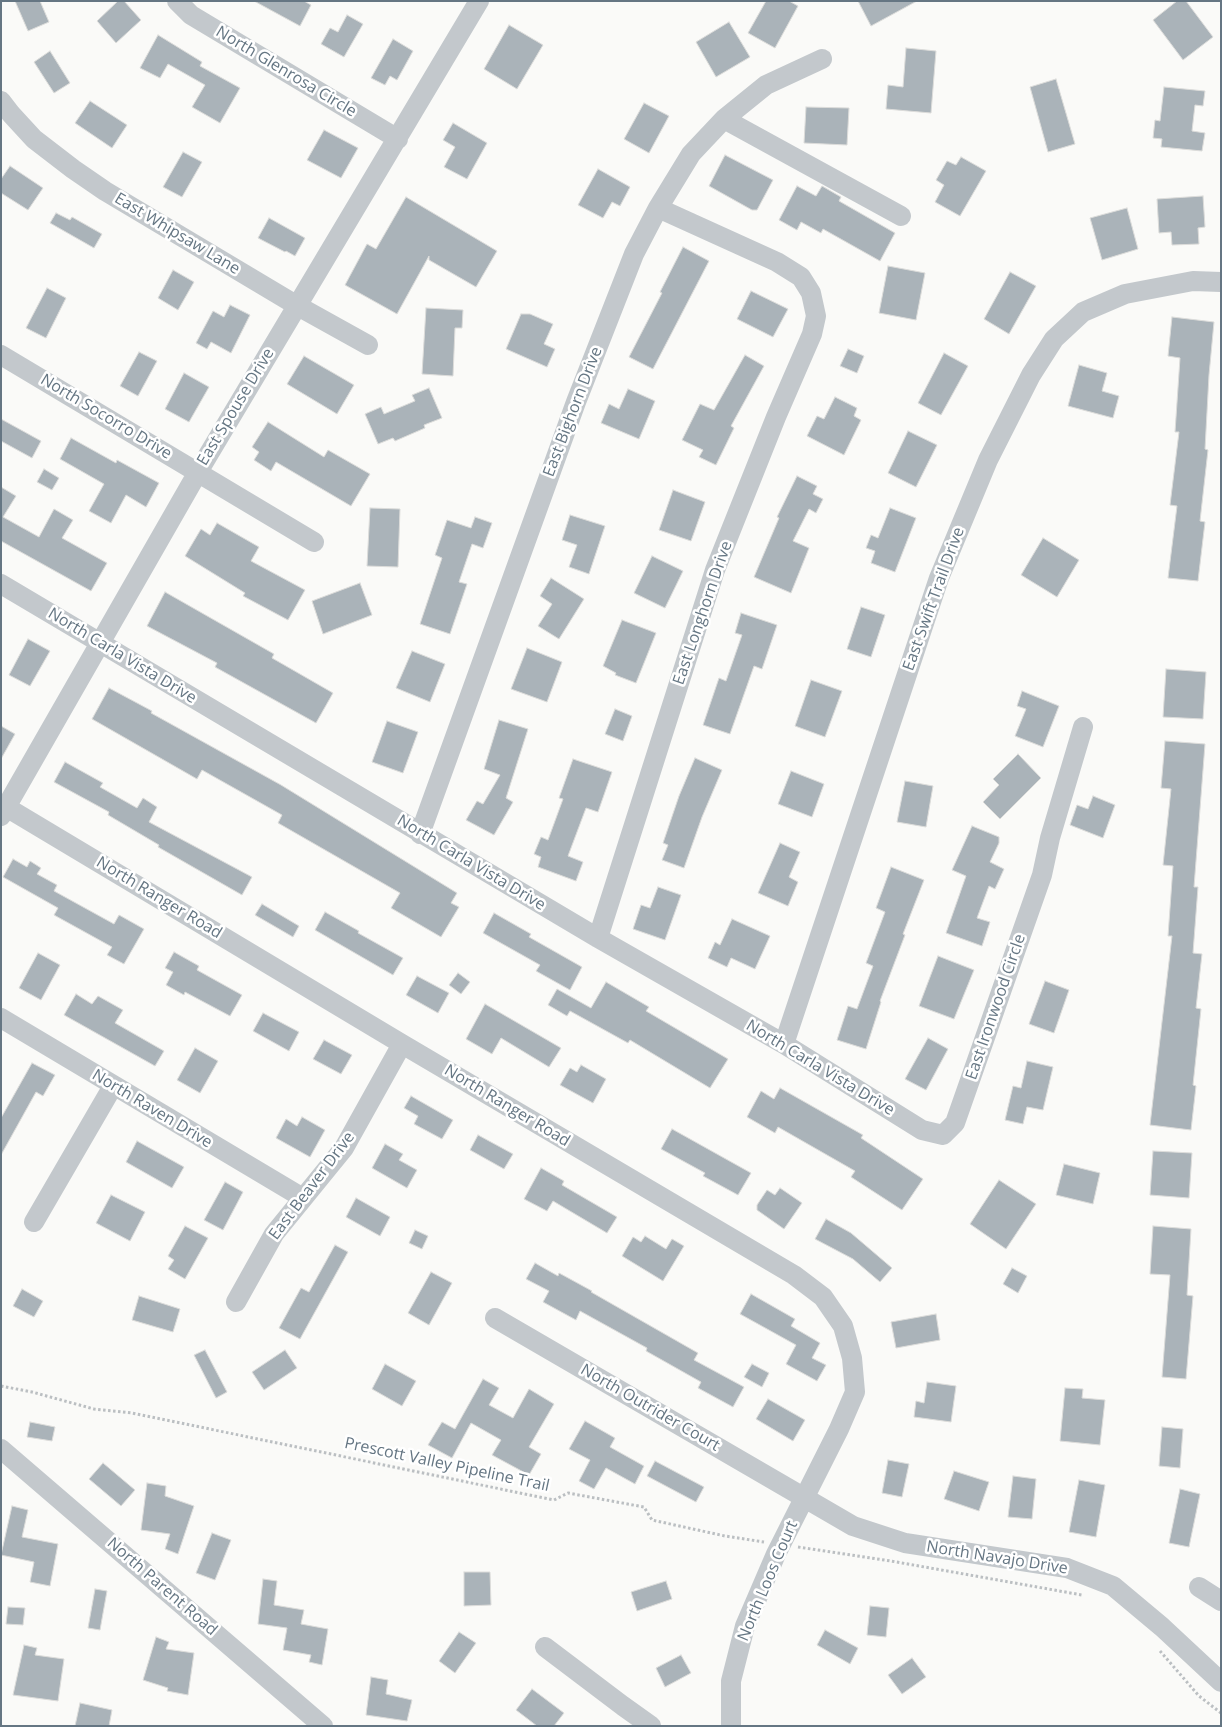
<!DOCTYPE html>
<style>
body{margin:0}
#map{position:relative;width:1222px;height:1727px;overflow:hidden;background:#fafaf8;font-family:"Open Sans",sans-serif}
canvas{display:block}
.frame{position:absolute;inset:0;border:2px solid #657683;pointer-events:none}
</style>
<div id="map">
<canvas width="1222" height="1727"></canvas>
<div class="frame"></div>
</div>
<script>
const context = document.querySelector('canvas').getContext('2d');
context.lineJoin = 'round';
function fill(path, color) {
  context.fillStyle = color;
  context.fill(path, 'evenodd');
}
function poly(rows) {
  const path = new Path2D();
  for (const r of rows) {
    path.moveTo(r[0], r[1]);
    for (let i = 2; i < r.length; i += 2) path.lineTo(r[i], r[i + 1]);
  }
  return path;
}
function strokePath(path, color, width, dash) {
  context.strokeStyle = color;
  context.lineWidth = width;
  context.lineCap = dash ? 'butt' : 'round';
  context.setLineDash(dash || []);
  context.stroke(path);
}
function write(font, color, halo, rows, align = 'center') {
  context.font = font + ' "Open Sans",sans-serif';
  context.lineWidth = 5;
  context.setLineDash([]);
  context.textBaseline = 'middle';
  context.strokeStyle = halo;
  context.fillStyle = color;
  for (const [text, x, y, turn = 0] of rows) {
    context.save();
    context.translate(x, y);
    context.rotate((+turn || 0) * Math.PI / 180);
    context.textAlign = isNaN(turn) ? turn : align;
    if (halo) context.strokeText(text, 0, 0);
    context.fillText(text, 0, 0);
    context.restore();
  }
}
const building = poly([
 [15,1,40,1,49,22,28,31,15,1],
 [118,1,124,1,141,20,116,43,97,21,118,1],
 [254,1,304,1,311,5,300,26,254,1],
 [766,1,789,1,798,6,775,48,748,33,766,1],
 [858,1,917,1,871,26,858,1],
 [1177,1,1186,1,1213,37,1183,60,1153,20,1177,1],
 [347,15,363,24,344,57,321,44,330,28,338,32,347,15],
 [729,22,750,57,716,77,696,42,729,22],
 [509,25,543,45,517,89,484,69,509,25],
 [158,35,202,62,200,66,240,88,220,123,192,107,205,85,168,64,160,78,140,68,158,35],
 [393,39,413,51,397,80,390,76,385,85,371,78,393,39],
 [906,48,936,51,931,113,886,109,888,85,903,87,906,48],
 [50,51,70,83,54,93,34,62,50,51],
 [1056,79,1075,144,1048,152,1030,87,1056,79],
 [1164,87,1205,91,1203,106,1195,105,1192,131,1205,133,1202,151,1161,147,1162,139,1153,138,1155,120,1160,121,1164,87],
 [90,101,127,125,112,148,75,123,90,101],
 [644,103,669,116,649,153,624,139,644,103],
 [806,107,849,108,847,145,804,143,806,107],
 [453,123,487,143,467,179,444,167,455,147,443,140,453,123],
 [324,130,358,148,341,178,307,160,324,130],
 [183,152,202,162,182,197,163,187,183,152],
 [725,155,773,180,757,210,752,210,709,186,725,155],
 [961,157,986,171,960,216,935,202,944,185,936,180,947,161,956,165,961,157],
 [10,166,43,188,28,210,1,193,1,179,10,166],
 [598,169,630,187,620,206,612,202,603,218,578,205,598,169],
 [797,186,816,196,822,186,841,197,839,201,895,233,880,261,823,229,821,233,801,222,797,230,779,220,797,186],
 [1203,196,1205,227,1198,228,1199,244,1172,245,1171,232,1159,233,1157,199,1203,196],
 [406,197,497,251,476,287,429,260,429,256,397,314,345,285,367,244,376,249,406,197],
 [1127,208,1138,249,1102,260,1090,218,1127,208],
 [56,213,70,220,72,217,102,234,94,248,50,223,56,213],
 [269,218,305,238,295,256,286,251,285,252,258,238,269,218],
 [683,247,709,261,653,369,629,357,662,293,660,292,683,247],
 [888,266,925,273,916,320,879,313,888,266],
 [173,270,194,282,178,310,158,298,173,270],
 [1010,272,1036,286,1009,334,984,319,1010,272],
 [47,288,66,298,46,338,26,328,47,288],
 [751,291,788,309,773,337,737,319,751,291],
 [230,305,250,315,231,353,211,342,207,349,196,343,213,311,224,317,230,305],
 [426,308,463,310,462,328,455,328,453,376,422,374,426,308],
 [521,314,530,314,553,324,544,344,555,349,547,367,506,349,521,314],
 [1172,317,1214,322,1209,375,1205,449,1208,450,1200,521,1205,522,1198,581,1168,578,1177,506,1170,505,1179,432,1175,432,1180,358,1168,356,1172,317],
 [848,349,864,356,857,373,840,366,848,349],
 [139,352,157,361,138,396,120,386,139,352],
 [944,353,968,366,941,415,918,403,944,353],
 [745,355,764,366,731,426,734,428,716,465,699,457,703,450,682,440,700,404,714,410,745,355],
 [304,356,354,385,337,414,287,384,304,356],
 [1079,365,1107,373,1102,391,1119,396,1113,418,1068,406,1079,365],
 [184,373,209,387,189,422,165,409,184,373],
 [429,388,442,418,424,425,425,428,395,441,393,438,378,444,365,414,381,407,384,414,415,401,412,395,429,388],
 [628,389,655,401,639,439,601,423,609,404,619,409,628,389],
 [835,397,857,408,854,416,861,420,844,455,807,436,817,416,824,419,835,397],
 [1,419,41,441,32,458,1,441,1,419],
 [268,422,324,457,328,450,370,474,351,506,276,462,271,471,254,460,259,452,252,447,268,422],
 [908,431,937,445,916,487,888,473,908,431],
 [71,438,116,463,117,460,159,483,146,507,126,495,111,523,89,511,104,484,60,459,71,438],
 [44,469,59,478,52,490,37,482,44,469],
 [797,476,817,486,813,494,823,499,816,513,809,509,793,541,809,548,791,593,754,577,779,518,777,517,797,476],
 [1,487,16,496,3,517,39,537,54,509,73,520,62,538,107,563,91,591,1,541,1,487],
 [673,490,705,502,691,541,659,530,673,490],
 [370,508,400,509,398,567,367,566,370,508],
 [890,508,916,518,895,572,871,563,875,551,866,548,871,535,878,538,890,508],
 [570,515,605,526,589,574,569,567,577,545,562,540,570,515],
 [475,517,492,523,483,548,472,544,459,582,467,584,450,634,420,624,442,558,435,555,447,520,471,528,475,517],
 [217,523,259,547,251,561,305,590,288,620,243,596,245,593,185,556,201,529,210,535,217,523],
 [1043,538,1079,560,1057,597,1021,575,1043,538],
 [652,556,683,571,665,608,634,593,652,556],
 [551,578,584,599,559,639,538,626,552,604,540,596,551,578],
 [360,583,372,615,323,634,312,601,360,583],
 [165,592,274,654,272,658,333,693,316,723,215,667,217,663,147,626,165,592],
 [861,607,885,615,871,657,847,649,861,607],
 [741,613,777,625,762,669,754,666,730,734,703,725,719,678,726,681,742,635,735,633,741,613],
 [622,620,656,633,636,683,615,675,616,673,603,666,622,620],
 [28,639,50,651,30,686,9,675,28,639],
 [527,648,562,662,547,702,511,689,527,648],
 [412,651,445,664,430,702,396,688,412,651],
 [1166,669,1206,672,1203,719,1163,717,1166,669],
 [811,680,842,691,825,737,795,726,811,680],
 [109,688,152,711,151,713,281,785,457,893,451,903,459,907,441,937,391,908,400,893,278,823,282,815,202,770,197,779,92,719,109,688],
 [1022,691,1059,706,1043,747,1015,736,1026,709,1017,706,1022,691],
 [615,709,632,716,623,741,605,734,615,709],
 [499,720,528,729,506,798,513,802,494,835,466,820,477,801,483,804,500,775,484,769,499,720],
 [387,721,418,732,403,773,372,762,387,721],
 [1,726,15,734,1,759,1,726],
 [1165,741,1205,744,1194,887,1198,887,1193,953,1202,954,1196,1008,1201,1009,1193,1085,1196,1086,1191,1130,1150,1125,1172,936,1168,936,1173,866,1163,865,1171,789,1161,788,1165,741],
 [1018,754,1041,778,1000,819,983,802,999,785,993,779,1018,754],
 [695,758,722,770,702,817,684,868,662,860,668,845,663,843,679,796,695,758],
 [573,759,612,772,598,812,586,808,568,856,583,862,576,881,538,867,541,857,534,854,541,837,548,840,563,799,559,798,573,759],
 [65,762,103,783,100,787,137,808,143,798,157,807,149,822,252,877,242,895,158,847,159,845,108,815,109,812,54,782,65,762],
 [791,771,824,784,812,817,778,804,791,771],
 [905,781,933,786,926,827,897,822,905,781],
 [1093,796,1115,805,1103,838,1070,825,1077,805,1088,809,1093,796],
 [972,826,999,837,999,843,990,862,1004,869,995,889,989,886,977,918,990,922,982,946,946,933,966,876,952,870,972,826],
 [780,843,800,852,789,877,798,882,788,906,758,893,780,843],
 [13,859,27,867,30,861,41,868,37,874,57,885,54,891,114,924,119,915,144,929,124,964,107,955,112,947,54,915,58,908,3,877,13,859],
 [891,867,924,880,903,934,905,935,880,1001,881,1002,866,1049,837,1040,848,1006,857,1009,873,966,866,963,885,912,876,908,891,867],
 [658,887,681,895,665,940,633,929,641,905,650,908,658,887],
 [262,904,299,926,293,937,255,915,262,904],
 [325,912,359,931,358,933,403,958,393,975,315,930,325,912],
 [494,913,531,934,529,937,582,967,570,990,536,971,540,965,483,933,494,913],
 [732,919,770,936,755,969,731,958,727,967,708,958,715,942,720,945,732,919],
 [174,952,199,966,197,970,242,995,230,1016,185,992,184,995,166,985,173,972,165,968,174,952],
 [38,953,60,965,41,1000,19,988,38,953],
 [938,956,974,970,954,1019,919,1006,938,956],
 [458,973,470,982,461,994,449,985,458,973],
 [417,976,449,993,438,1013,406,995,417,976],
 [1045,981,1069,990,1054,1033,1029,1024,1045,981],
 [606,982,649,1007,646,1011,728,1059,710,1088,630,1040,628,1043,570,1011,567,1016,548,1005,557,989,591,1008,606,982],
 [76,994,92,1004,98,996,123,1010,115,1023,164,1051,155,1066,64,1015,76,994],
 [485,1004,561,1048,549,1067,501,1038,492,1054,466,1039,485,1004],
 [263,1013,299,1032,289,1051,253,1031,263,1013],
 [928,1038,948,1049,926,1090,905,1079,928,1038],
 [324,1040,352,1055,341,1074,313,1059,324,1040],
 [195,1048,218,1061,200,1093,177,1080,195,1048],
 [1027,1061,1053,1067,1043,1110,1027,1107,1023,1124,1005,1120,1013,1086,1021,1088,1027,1061],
 [32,1063,55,1075,43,1096,36,1092,1,1155,1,1118,32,1063],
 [581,1065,606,1079,593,1103,560,1085,570,1068,577,1072,581,1065],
 [780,1088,863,1135,861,1138,923,1179,902,1210,851,1177,855,1171,778,1127,775,1133,747,1117,761,1091,774,1099,780,1088],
 [411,1096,453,1120,442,1139,414,1124,418,1116,404,1108,411,1096],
 [302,1117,325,1130,310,1157,276,1138,286,1119,297,1126,302,1117],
 [672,1129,751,1173,738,1195,703,1176,705,1173,661,1149,672,1129],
 [478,1135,513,1154,504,1169,470,1150,478,1135],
 [137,1141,184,1167,172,1188,126,1162,137,1141],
 [385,1144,403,1154,399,1160,417,1170,407,1188,372,1168,385,1144],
 [1153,1151,1192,1153,1189,1198,1150,1195,1153,1151],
 [1064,1164,1100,1173,1093,1204,1056,1195,1064,1164],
 [541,1168,564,1181,562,1185,617,1217,607,1233,553,1201,547,1211,524,1199,541,1168],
 [999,1180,1036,1204,1006,1249,970,1224,999,1180],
 [225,1182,243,1192,223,1230,204,1220,225,1182],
 [780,1188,802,1203,784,1229,757,1210,757,1205,767,1190,775,1195,780,1188],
 [111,1195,145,1212,130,1241,96,1223,111,1195],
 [356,1198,390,1217,380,1236,346,1217,356,1198],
 [826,1219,851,1233,892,1268,880,1282,853,1259,815,1239,826,1219],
 [185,1226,208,1238,185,1279,168,1269,174,1260,168,1256,185,1226],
 [1153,1226,1191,1229,1187,1295,1193,1296,1186,1379,1162,1377,1170,1275,1150,1274,1153,1226],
 [415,1230,428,1236,422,1249,409,1243,415,1230],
 [645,1236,666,1249,672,1239,684,1246,663,1281,622,1256,633,1237,641,1242,645,1236],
 [335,1245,348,1252,300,1339,279,1328,301,1288,309,1292,335,1245],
 [535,1263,558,1276,559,1273,592,1291,591,1292,698,1353,694,1360,744,1387,733,1407,698,1388,701,1382,646,1351,647,1348,580,1311,576,1320,543,1302,549,1291,526,1279,535,1263],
 [1012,1268,1027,1276,1018,1293,1003,1284,1012,1268],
 [431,1272,452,1283,429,1325,408,1313,431,1272],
 [22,1289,43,1301,34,1317,13,1306,22,1289],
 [751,1294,795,1319,791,1326,820,1343,812,1358,826,1365,817,1381,786,1364,796,1345,740,1314,751,1294],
 [139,1296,180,1309,173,1332,132,1320,139,1296],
 [936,1314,940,1340,896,1348,891,1322,936,1314],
 [205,1350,227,1392,216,1398,194,1355,205,1350],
 [285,1350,297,1368,264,1390,252,1372,285,1350],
 [385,1364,416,1381,402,1406,372,1389,385,1364],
 [752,1364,769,1373,762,1387,744,1377,752,1364],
 [483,1379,499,1388,489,1405,513,1418,529,1389,554,1404,529,1447,541,1454,529,1475,492,1455,501,1440,471,1423,452,1458,428,1445,442,1422,455,1429,483,1379],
 [927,1382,956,1386,951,1422,914,1417,916,1401,924,1403,927,1382],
 [1065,1388,1083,1389,1082,1398,1105,1400,1100,1445,1060,1441,1065,1388],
 [768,1399,805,1420,793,1441,756,1419,768,1399],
 [585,1421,615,1438,610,1447,644,1466,635,1484,606,1468,594,1489,579,1481,590,1460,569,1449,585,1421],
 [30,1422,55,1427,52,1441,27,1437,30,1422],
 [1162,1427,1183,1429,1180,1468,1159,1466,1162,1427],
 [888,1460,909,1464,902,1497,882,1493,888,1460],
 [655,1461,704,1487,696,1502,647,1476,655,1461],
 [103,1463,135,1490,121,1506,89,1479,103,1463],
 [954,1471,989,1482,979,1511,944,1499,954,1471],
 [1013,1476,1036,1479,1032,1519,1008,1517,1013,1476],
 [1079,1480,1105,1485,1096,1537,1069,1532,1079,1480],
 [147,1483,166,1486,165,1496,194,1506,178,1554,165,1549,170,1534,141,1530,147,1483],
 [1180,1489,1200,1494,1189,1547,1169,1543,1180,1489],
 [12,1506,28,1510,22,1537,58,1544,50,1586,30,1582,34,1562,1,1555,12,1506],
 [212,1533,231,1540,215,1580,196,1573,212,1533],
 [464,1572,490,1572,491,1605,464,1606,464,1572],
 [263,1579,277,1581,274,1605,304,1610,301,1624,328,1629,322,1665,309,1662,311,1655,283,1650,287,1628,258,1624,263,1579],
 [666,1581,672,1599,637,1611,631,1592,666,1581],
 [95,1589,107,1591,100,1630,88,1628,95,1589],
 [870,1606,889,1608,886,1637,867,1635,870,1606],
 [8,1607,25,1608,23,1625,6,1624,8,1607],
 [825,1630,858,1648,850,1664,817,1645,825,1630],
 [459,1632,476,1643,455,1673,439,1661,459,1632],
 [156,1637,169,1642,166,1649,194,1653,188,1695,167,1691,168,1688,143,1680,156,1637],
 [24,1645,37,1648,35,1655,64,1659,58,1701,13,1695,24,1645],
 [681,1655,691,1673,665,1687,656,1668,681,1655],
 [912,1658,926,1677,902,1694,888,1675,912,1658],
 [371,1677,388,1680,386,1694,412,1700,407,1721,366,1715,371,1677],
 [532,1689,564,1713,554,1726,537,1726,516,1710,532,1689],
 [80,1703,112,1710,109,1726,75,1726,80,1703]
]);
fill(building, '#aab3b9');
strokePath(building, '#dcdcda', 1);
strokePath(poly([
 [1,1386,32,1392,94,1409,132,1413,554,1500,568,1493,644,1507,652,1520,725,1536,764,1542],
 [798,1547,891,1561,1082,1595],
 [1160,1651,1199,1696,1221,1713]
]), '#bbbfc2', 3, [2.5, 2.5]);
strokePath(poly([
 [177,1,191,15,398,139],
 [1,101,11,114,34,139,73,169,105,191,296,305,368,345],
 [724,119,901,216],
 [1,355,314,542],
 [1,584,598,938,784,1044,922,1130,943,1135,955,1123,1042,875,1050,838,1083,727],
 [1,804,402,1044,794,1275,823,1297,843,1326,852,1358,855,1392,839,1429,776,1554,745,1626,731,1681,731,1726],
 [1,816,198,472,479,1],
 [420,834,576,402,634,254,658,208,691,154,724,119,766,85,822,59],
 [598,938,715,570,776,417,812,334,816,316,811,293,801,277,777,262,658,208],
 [1,1018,303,1198],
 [784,1044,939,578,988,460,1031,375,1054,339,1083,312,1125,294,1193,281,1221,282],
 [34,1222,113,1086],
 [236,1302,274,1234,344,1148,402,1044],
 [495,1318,853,1526,905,1543,1067,1568,1113,1586,1162,1627,1221,1682],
 [1,1449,323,1726],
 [1199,1587,1221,1601],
 [545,1647,623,1706,651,1726]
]), '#c3c8cc', 20);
write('16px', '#657683', '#fff', [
 ["North Glenrosa Circle",286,72,31],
 ["East Whipsaw Lane",177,234,31],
 ["East Spouse Drive",236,407,-59],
 ["East Bighorn Drive",573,412,-69],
 ["North Socorro Drive",106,417,31],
 ["East Swift Trail Drive",934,599,-70],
 ["East Longhorn Drive",703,613,-71],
 ["North Carla Vista Drive",122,656,31],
 ["North Carla Vista Drive",471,863,31],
 ["North Ranger Road",159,898,31],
 ["East Ironwood Circle",996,1007,-71],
 ["North Carla Vista Drive",820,1068,31],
 ["North Ranger Road",507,1106,31],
 ["North Raven Drive",152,1109,31],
 ["East Beaver Drive",312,1186,-53],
 ["North Outrider Court",650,1408,30],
 ["Prescott Valley Pipeline Trail",447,1465,12],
 ["North Navajo Drive",997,1558,9],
 ["North Loos Court",768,1581,-67],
 ["North Parent Road",162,1587,41]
]);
</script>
